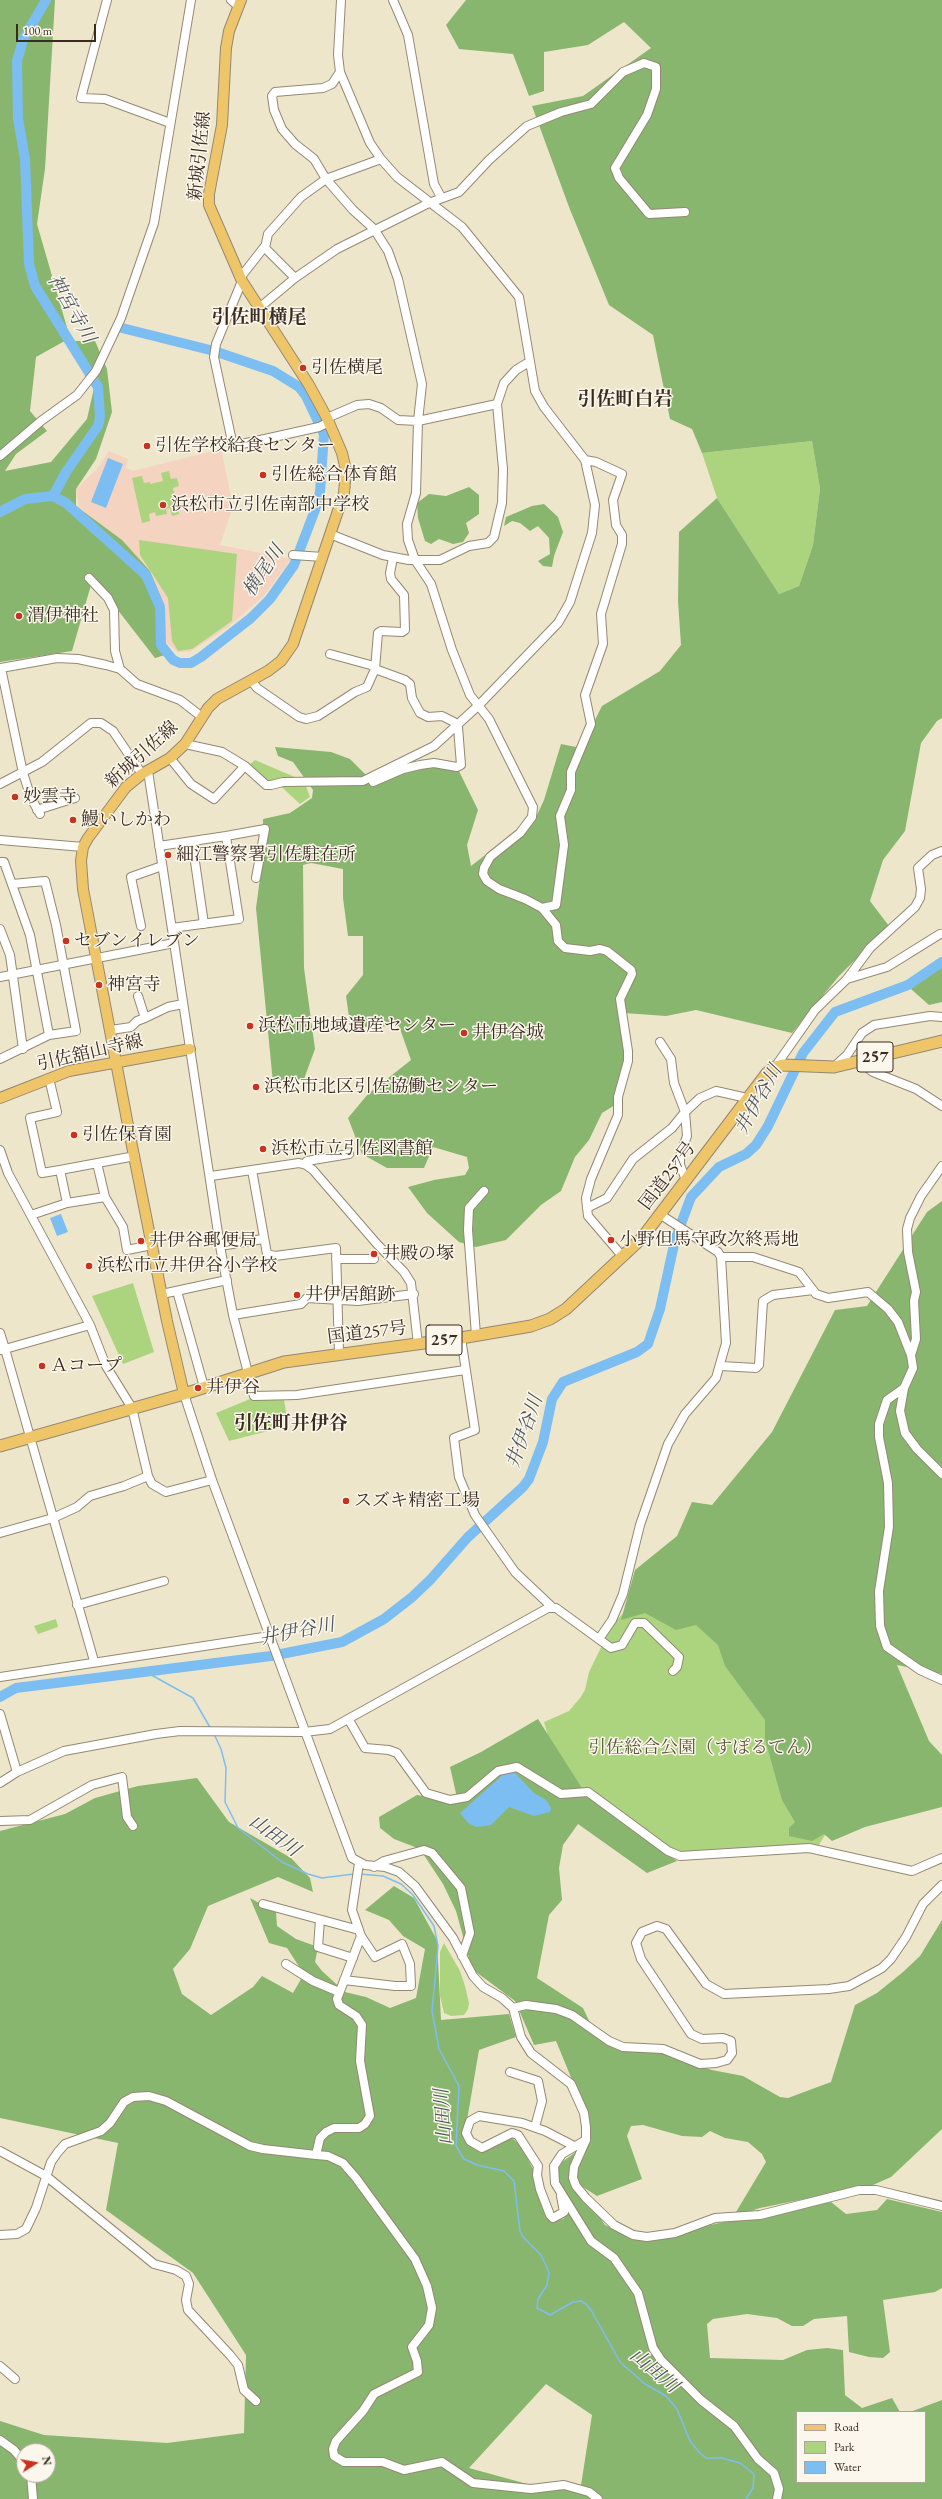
<!DOCTYPE html>
<meta charset="utf-8">
<style>
body{margin:0}
#map{position:relative;width:942px;height:2499px;overflow:hidden;background:#eee6ca;font-family:"EB Garamond",serif}
canvas{display:block}
.legend{position:absolute;left:796px;top:2411px;width:130px;height:72px;box-sizing:border-box;background:#fbf7ec;border:1px solid #aea59a;margin:0;padding:5px 7px;list-style:none;font-size:12px;color:#3b2a1e}
.legend li{display:flex;align-items:center;gap:8px;height:20px}
.legend b{width:20px;border:1px solid #aea59a}
.north{position:absolute;left:16px;top:2443px;width:40px;height:40px;box-sizing:border-box;background:#fbf7ec;border:1px solid #aea59a;border-radius:50%;rotate:79deg;font-size:11px;font-weight:700;line-height:16px;text-align:center;color:#3b2a1e}
.north::after{content:'';display:block;margin:auto;width:14px;height:18px;background:#c8321e;clip-path:polygon(50% 0,100% 100%,50% 72%,0 100%)}
.scale{position:absolute;left:16px;top:24px;width:80px;height:18px;box-sizing:border-box;border:2px solid #3b2a1e;border-top:0;padding-left:5px;font-size:12px;line-height:14px;white-space:nowrap;color:#3b2a1e;-webkit-text-stroke:3px #fbf7ec;paint-order:stroke}
</style>
<div id="map">
<canvas width="942" height="2499"></canvas>
<ul class="legend">
<li><b style="height:5px;background:#eec569"></b>Road</li>
<li><b style="height:11px;background:#acd47f"></b>Park</li>
<li><b style="height:11px;background:#7cbef1"></b>Water</li>
</ul>
<div class="north">N</div>
<div class="scale">100 m</div>
</div>
<script>
const context = document.querySelector('canvas').getContext('2d');
context.lineJoin = 'round';
function fill(path, color) {
  context.fillStyle = color;
  context.fill(path, 'evenodd');
}
function poly(rows) {
  const path = new Path2D();
  for (const r of rows) {
    path.moveTo(r[0], r[1]);
    for (let i = 2; i < r.length; i += 2) path.lineTo(r[i], r[i + 1]);
  }
  return path;
}
function strokePath(path, color, width, dash) {
  context.strokeStyle = color;
  context.lineWidth = width;
  context.lineCap = dash ? 'butt' : 'round';
  context.setLineDash(dash || []);
  context.stroke(path);
}
function write(font, color, halo, rows, align = 'center') {
  context.font = font + ' "EB Garamond","Noto Serif JP",serif';
  context.lineWidth = 3;
  context.setLineDash([]);
  context.textBaseline = 'middle';
  context.strokeStyle = halo;
  context.fillStyle = color;
  for (const [text, x, y, turn = 0] of rows) {
    context.save();
    context.translate(x, y);
    context.rotate((+turn || 0) * Math.PI / 180);
    context.textAlign = isNaN(turn) ? turn : align;
    if (halo) context.strokeText(text, 0, 0);
    context.fillText(text, 0, 0);
    context.restore();
  }
}
fill(poly([
 [221,449,233,506,220,545,291,559,264,596,228,627,190,652,177,652,166,642,161,597,152,573,79,507,76,489,98,468,109,451,128,459,126,468,133,471]
]), '#f4d3c0');
fill(poly([
 [812,441,820,489,813,545,799,586,779,594,717,498,702,453],
 [169,471,171,479,177,478,179,486,173,488,179,514,172,516,170,508,166,509,167,514,156,516,155,512,149,514,150,521,142,523,132,478,142,476,144,483,150,482,150,484,163,481,161,473],
 [139,540,237,554,232,621,192,649,178,651,172,641,168,598,140,555],
 [255,760,304,781,310,797,300,804,275,781,267,781,249,765],
 [133,1283,154,1352,123,1364,92,1296],
 [250,1399,284,1399,288,1426,229,1441,216,1413],
 [657,1596,786,1680,828,1830,817,1848,685,1853,672,1850,583,1789,538,1764,555,1761,544,1722,569,1711,580,1698,585,1690,589,1672,612,1625,637,1599],
 [56,1619,58,1627,38,1634,34,1626],
 [444,1943,460,1971,465,1986,469,2003,468,2009,464,2015,451,2016,444,2013,440,1996,440,1952]
]), '#acd47f');
fill(poly([
 [0,0,55,0,45,169,37,224,70,338,36,357,30,411,47,431,16,454,5,471,51,462,87,419,96,379,70,341,95,341,107,369,112,412,96,459,76,489,76,506,122,540,150,571,161,597,165,655,155,658,93,578,72,651,0,662],
 [466,0,942,0,942,718,937,721,921,743,905,831,883,860,870,901,889,926,839,976,792,1033,696,1010,666,1016,624,1013,627,1045,615,1105,602,1113,589,1140,575,1157,561,1191,541,1205,506,1240,476,1247,459,1242,427,1213,408,1187,434,1180,465,1175,469,1168,467,1157,433,1147,424,1168,387,1168,362,1154,348,1118,368,1094,411,1060,399,1026,362,1027,349,1017,346,996,363,975,363,936,348,936,343,898,343,869,311,863,303,865,304,968,315,1049,304,1079,273,1083,256,908,263,856,263,819,290,813,312,798,313,790,293,762,278,756,275,747,331,752,350,759,373,782,416,766,457,767,478,810,467,845,471,866,537,815,544,800,561,744,581,748,602,706,660,671,681,645,678,601,679,532,717,498,779,594,799,586,813,545,820,489,812,441,702,453,692,429,670,419,653,335,609,305,569,207,532,106,583,96,651,48,624,22,588,45,544,52,544,91,529,96,513,54,459,49,446,25],
 [469,487,479,495,479,514,466,523,469,533,463,542,453,544,439,539,431,544,425,541,418,518,417,503,429,494,446,496],
 [544,504,558,517,563,532,554,556,552,567,543,566,538,561,550,554,549,538,538,526,530,531,520,523,512,521,504,526,506,517,532,506],
 [942,960,942,1002,929,1005,911,989],
 [942,1201,942,1674,897,1665,929,1741,942,1755,942,1807,865,1827,832,1841,824,1834,812,1841,789,1836,789,1828,795,1822,782,1800,765,1739,765,1720,725,1666,718,1645,696,1625,676,1630,645,1613,621,1620,635,1570,677,1536,692,1502,712,1505,772,1432,835,1310,867,1306,927,1212],
 [538,1719,587,1796,677,1861,647,1873,578,1824,563,1845,559,1868,562,1900,549,1915,537,1978,583,2008,594,2031,623,2047,661,2053,712,2070,743,2076,780,2097,788,2098,831,2082,855,2005,877,1993,903,1972,920,1956,942,1920,942,2129,891,2177,873,2185,760,2208,733,2217,766,2162,762,2154,748,2142,725,2138,710,2131,702,2137,682,2136,643,2125,631,2126,627,2136,642,2179,597,2196,575,2182,605,2225,641,2241,750,2216,831,2202,846,2214,877,2210,887,2199,942,2212,942,2288,935,2292,883,2300,890,2352,883,2358,869,2357,849,2352,847,2316,814,2319,803,2326,792,2326,777,2318,747,2314,713,2319,707,2324,710,2358,783,2360,807,2350,827,2348,843,2350,845,2395,862,2408,892,2398,900,2412,797,2412,797,2482,925,2482,925,2412,910,2412,942,2400,942,2499,0,2499,0,2421,44,2435,167,2443,244,2433,246,2355,193,2273,106,2210,118,2143,0,2118,0,1831,65,1814,95,1798,138,1786,197,1778,229,1822,291,1858,310,1878,313,1892,278,1877,208,1906,190,1949,173,1969,182,1994,211,2015,253,1987,262,1976,293,1993,304,1974,287,1948,269,1943,250,1898,276,1912,277,1926,296,1939,318,1947,315,1962,322,1971,345,1992,366,1997,390,2008,416,1998,425,1949,403,1936,389,1920,365,1910,394,1886,414,1898,437,1940,441,2020,509,2014,516,2037,479,2050,465,2132,481,2152,510,2136,521,2146,533,2169,552,2221,563,2219,566,2216,566,2206,557,2179,557,2171,562,2162,590,2142,587,2116,556,2041,534,2045,515,2001,472,1969,456,1911,443,1884,420,1849,394,1839,380,1828,379,1817,417,1795,458,1802,450,1767,481,1752],
 [546,2384,592,2415,581,2485,549,2490,469,2468],
 [24,2451,48,2451,48,2475,24,2475]
]), '#89b66e');
fill(poly([
 [108,458,123,464,106,508,91,502],
 [61,1214,68,1232,57,1236,50,1218],
 [513,1771,534,1793,546,1800,551,1808,550,1812,534,1816,509,1807,491,1825,476,1827,468,1823,460,1813,506,1772]
]), '#7cbef1');
strokePath(poly([
 [146,1672,193,1698,211,1729],
 [214,1734,221,1749,226,1768,225,1802,238,1828,282,1862,308,1874,322,1878,354,1874],
 [359,1874,383,1876,401,1884,413,1895,434,1926,438,1946,432,2011,439,2049,459,2086,456,2146,464,2159,477,2165,504,2171,514,2181,520,2231,523,2237,541,2255,549,2272,547,2285,538,2299,537,2308,550,2315,573,2302,581,2301,586,2304,591,2310,620,2362,645,2384,666,2396,677,2409,690,2441,700,2453,706,2458,722,2458,740,2463,754,2474,753,2488,746,2499]
]), '#7cbef1', 1.5);
strokePath(poly([
 [53,496,66,503,146,575,160,607,161,645,173,660,180,663,191,663,201,657,251,618,270,599,294,565,315,510,320,492,324,434,306,396,299,387,273,371,214,351,118,327],
 [0,512,25,499,53,496,66,472,98,426,100,417,98,387,35,286,29,264,25,159,18,119,17,61,23,40,46,0],
 [0,1697,16,1688,271,1656,342,1642,384,1619,411,1598,431,1579,468,1537,523,1487,529,1479,543,1442,552,1399,563,1382,637,1352,648,1344,660,1309,675,1240,691,1197,719,1167,746,1154,756,1145,768,1126,803,1053,835,1012,908,985,942,962]
]), '#7cbef1', 10);
const minor = poly([
 [107,0,81,98,105,99,170,123],
 [231,0,238,6],
 [393,0,408,35,434,184,441,197],
 [340,72,332,84,323,88,275,92,272,96,274,110,282,129,295,144,314,159,326,179,353,210,374,229,388,251,398,279,422,384,418,421,416,493,407,524,408,540,415,560,431,584,452,650,470,695,489,719,533,807,532,817,520,833,490,857,484,868,483,874,487,881,499,889,525,899,542,908,556,925,558,941,565,948,590,951,600,949,607,951,631,970,632,974,620,999,628,1051,628,1061,618,1097,618,1115,591,1179,586,1198,588,1216,623,1257],
 [240,278,265,246],
 [295,278,265,248,268,234,301,197,326,179,381,159],
 [242,281,216,344,214,357,233,446,319,427,329,422],
 [259,308,295,278,337,249,429,203,459,192,489,160,527,126,561,112,591,104,623,72,644,63,656,67,656,89,647,115,615,168,619,178,649,214,685,212],
 [327,418,357,405,369,404,381,408,398,420,418,421,497,404],
 [0,456,41,421,77,395,96,371,121,318,154,223,191,0],
 [330,534,383,555,409,560,440,560,469,546,488,543,494,537,502,503,503,469,497,404,504,383,516,370,529,362],
 [293,555,323,557],
 [89,578,108,598,114,610,115,651,120,669],
 [330,654,374,666],
 [251,680,257,688,299,717,306,719,318,716,355,692,367,687,375,669,378,633,381,631,402,632,405,630,404,595,391,579,390,573,393,558],
 [185,744,222,752,245,766,266,785,271,785,283,782,363,781,434,746,479,705,558,623,570,602,592,533,595,505,585,460,544,407,535,391,519,297,462,227,397,177,381,159,370,143,340,72,338,55,341,0],
 [170,758,191,784,214,799,245,766],
 [148,771,220,1246,233,1315,254,1396,297,1395,465,1370],
 [373,782,403,769,420,765,434,763,457,767,461,765,458,727,454,722,442,716,428,717,420,713,412,698,410,684,405,680,375,669],
 [0,784,42,762,91,723,101,723,113,731,142,774],
 [37,810,75,798],
 [40,814,31,798,23,773,1,668,57,658,78,659,106,665,120,669,137,684,180,700,202,717],
 [226,836,265,829,256,878],
 [0,840,83,847],
 [192,841,204,924],
 [159,846,226,836,239,919,172,928],
 [0,862,4,862,30,935,49,1035],
 [542,908,556,905,564,845,560,816,571,790,571,772,591,724,585,695,603,644,601,614,622,544,622,535,616,525,613,500,622,474,596,462,585,460],
 [141,926,131,877,162,866],
 [0,929,10,955,23,1049],
 [0,977,174,943],
 [847,979,887,967,940,934],
 [145,1018,168,1007,183,1004],
 [111,1030,131,1027,137,1021,145,1018,138,996],
 [660,1042,671,1059,674,1083,685,1112,687,1136,680,1156,680,1165,686,1180],
 [0,1059,49,1035,76,1031,56,925,45,881,12,884],
 [859,1061,873,1072,916,1089,942,1106],
 [835,1066,847,1055,862,1033,874,1025,930,1016,942,1017],
 [775,1067,815,1010,847,979,870,948,915,907,920,898,921,889,918,868,932,855,942,851],
 [49,1078,57,1112,30,1118,42,1173,60,1170],
 [0,1150,8,1173,90,1325,106,1366,132,1408,148,1476],
 [97,1163,105,1197,123,1227,127,1250,152,1245],
 [304,1164,307,1161,349,1154],
 [252,1170,267,1254,275,1256,336,1248,339,1353],
 [211,1176,299,1163,306,1165,313,1170,377,1244,404,1272,411,1283,418,1344],
 [67,1203,60,1170,135,1156],
 [587,1208,607,1198,633,1159,672,1128,685,1112,700,1098,716,1091,747,1098],
 [31,1215,67,1203,105,1197],
 [220,1246,263,1239],
 [721,1257,753,1257,799,1272,816,1294,828,1298,868,1292,888,1309,898,1322,911,1355,913,1368,904,1388,900,1411,905,1433,917,1449,942,1474],
 [336,1259,374,1259],
 [177,1291,204,1387],
 [162,1294,227,1280],
 [233,1315,301,1304,307,1298,358,1301,414,1294],
 [90,1325,5,1349,94,1661],
 [0,1333,5,1349,1,1350],
 [476,1335,468,1230,469,1208,484,1191],
 [461,1338,475,1430,454,1438,459,1477,475,1515,515,1572,552,1607],
 [911,1355,916,1339,914,1301,916,1292,908,1252,907,1229,910,1218,921,1196,942,1166],
 [721,1366,756,1368,759,1365,763,1301,773,1295,813,1290],
 [904,1388,887,1400,879,1424,879,1437,888,1483,889,1527,879,1591,880,1626,887,1647,920,1670,942,1680],
 [184,1394,212,1480,352,1858,365,1865,385,1867,399,1872,415,1886,453,1938,473,1976,483,1987,502,1998,513,2008,521,2037,531,2053,571,2084,584,2113,586,2127,586,2140,574,2167,573,2178,576,2186,586,2198,614,2225,633,2235,647,2237,675,2233,715,2218,760,2215,859,2190,876,2190,942,2206],
 [0,1533,53,1518,77,1507,90,1496,124,1486,148,1476,152,1484,166,1492,212,1480],
 [77,1605,164,1581],
 [599,1639,612,1620,623,1594,640,1525,668,1444,685,1414,716,1378,726,1343,721,1257,718,1252,661,1215],
 [0,1677,270,1636],
 [0,1714,17,1772],
 [349,1720,365,1748,389,1750,397,1753,426,1793,450,1800,467,1797,498,1771,517,1767,561,1794,588,1792,668,1851,680,1856,809,1848,912,1871,942,1858],
 [0,1783,17,1772,64,1751,156,1734,180,1731,304,1732,330,1729,548,1608,556,1608,611,1648,622,1645,635,1623,644,1623,679,1657,677,1667,673,1671],
 [0,1821,30,1820,92,1785,122,1777,127,1817,133,1826],
 [374,1867,384,1861,424,1850,432,1853,461,1888,470,1933,462,1956],
 [263,1904,359,1930],
 [320,1920,318,1947,353,1958],
 [286,1964,313,1981,339,1992],
 [344,1980,395,1986,411,1986,410,1964,402,1944,375,1957,361,1936],
 [513,2008,526,2005,556,2009,572,2015,609,2041,623,2047,663,2049,700,2064,716,2063,727,2060,732,2053,731,2041,723,2038,702,2039,691,2034,641,1959,636,1943,642,1932,657,1926,666,1929,706,1984,724,1994,829,1989,849,1986,882,1968,891,1959,906,1937,923,1904,942,1885],
 [510,2072,538,2081,542,2101,535,2127],
 [586,2140,562,2154,554,2166,555,2183,591,2241,614,2258,638,2293,653,2348,661,2360,701,2400,734,2426,758,2459,774,2473,779,2489,777,2499],
 [0,2151,46,2176,154,2264,176,2270,186,2276,189,2284,186,2300,188,2310,230,2355,238,2365,244,2390,256,2401],
 [316,2155,328,2156,343,2163,356,2178,415,2259,427,2286,432,2308,429,2325,412,2347,417,2361,418,2372,374,2394,363,2411,336,2441,333,2449,334,2456,344,2462,383,2462,404,2470,442,2462,473,2483,531,2489,564,2485,589,2492,598,2499],
 [561,2196,564,2212,553,2218,550,2215,540,2189,537,2175,538,2166,518,2135,512,2133,482,2148,470,2141,466,2133,470,2121,479,2116,522,2123,545,2131,574,2146],
 [0,2235,17,2234,26,2229,36,2208,51,2162,58,2152,65,2144,101,2131,110,2123,124,2102,133,2097,149,2096,166,2101,250,2146,263,2149,316,2155,320,2138,326,2132,334,2128,359,2128,365,2124,370,2116,360,2061,362,2025,356,2016,339,2005,337,1999,361,1936,352,1910,359,1863],
 [0,2366,15,2379],
 [0,2440,14,2450,24,2462],
 [31,2475,33,2499]
]);
const major = poly([
 [0,1098,69,1071,190,1049],
 [184,1394,167,1321,131,1141,83,889,81,861,83,847,88,838,126,787,142,774,170,758,185,744,208,708,217,699,268,671,281,661,293,644,344,493,346,470,342,453,327,418,309,385,242,281,209,205,209,194,222,125,226,48,229,31,241,0]
]);
const highway = poly([
 [0,1446,184,1394,284,1362,461,1338,531,1326,550,1319,566,1309,642,1238,767,1073,775,1067,783,1065,834,1067,942,1041]
]);
strokePath(minor, '#948874', 10);
strokePath(major, '#948874', 12);
strokePath(highway, '#948874', 13);
strokePath(minor, '#fff', 8);
strokePath(major, '#eec569', 10);
strokePath(highway, '#eec569', 11);
for (const [x, y, r, color] of [
 [303,368,4,"#c8321e"],
 [147,446,4,"#c8321e"],
 [263,475,4,"#c8321e"],
 [163,505,4,"#c8321e"],
 [19,616,4,"#c8321e"],
 [15,797,4,"#c8321e"],
 [73,820,4,"#c8321e"],
 [168,855,4,"#c8321e"],
 [66,941,4,"#c8321e"],
 [99,985,4,"#c8321e"],
 [250,1026,4,"#c8321e"],
 [464,1033,4,"#c8321e"],
 [256,1087,4,"#c8321e"],
 [74,1135,4,"#c8321e"],
 [263,1149,4,"#c8321e"],
 [611,1240,4,"#c8321e"],
 [141,1241,4,"#c8321e"],
 [374,1254,4,"#c8321e"],
 [89,1266,4,"#c8321e"],
 [297,1295,4,"#c8321e"],
 [42,1366,4,"#c8321e"],
 [198,1388,4,"#c8321e"],
 [346,1501,4,"#c8321e"]
]) {
  const dot = new Path2D();
  dot.arc(x, y, r, 0, 2 * Math.PI);
  context.fillStyle = color;
  context.fill(dot);
  strokePath(dot, '#fbf7ec', 1.5);
}
for (const [x, y, w] of [
 [875,1057,36],
 [444,1340,36]
]) {
  const box = new Path2D();
  box.roundRect(x - w / 2, y - 15, w, 30, 3);
  context.fillStyle = '#fbf7ec';
  context.fill(box);
  strokePath(box, '#3b2a1e', 1);
}
write('bold 17px', '#3b2a1e', null, [
 ["257",875,1057],
 ["257",444,1340]
]);
write('18px', '#3b2a1e', '#fbf7ec', [
 ["新城引佐線",200,156,-84],
 ["新城引佐線",142,755,-42],
 ["引佐舘山寺線",90,1053,-13],
 ["国道257号",668,1176,-53],
 ["国道257号",367,1333,-7]
]);
write('18px', '#3b2a1e', '#fbf7ec', [
 ["引佐横尾",311,368],
 ["引佐学校給食センター",155,446],
 ["引佐総合体育館",271,475],
 ["浜松市立引佐南部中学校",171,505],
 ["渭伊神社",27,616],
 ["妙雲寺",23,797],
 ["鰻いしかわ",81,820],
 ["細江警察署引佐駐在所",176,855],
 ["セブンイレブン",74,941],
 ["神宮寺",107,985],
 ["浜松市地域遺産センター",258,1026],
 ["井伊谷城",472,1033],
 ["浜松市北区引佐協働センター",264,1087],
 ["引佐保育園",82,1135],
 ["浜松市立引佐図書館",271,1149],
 ["小野但馬守政次終焉地",619,1240],
 ["井伊谷郵便局",149,1241],
 ["井殿の塚",382,1254],
 ["浜松市立井伊谷小学校",97,1266],
 ["井伊居館跡",305,1295],
 ["Ａコープ",50,1366],
 ["井伊谷",206,1388],
 ["スズキ精密工場",354,1501]
], 'left');
write('18px', '#575436', '#fbf7ec', [
 ["引佐総合公園（すぽるてん）",705,1748]
]);
write('italic 19px', '#4e565d', '#fbf7ec', [
 ["神宮寺川",71,309,60],
 ["横尾川",264,571,-56],
 ["井伊谷川",759,1100,-61],
 ["井伊谷川",525,1432,-71],
 ["井伊谷川",297,1632,-11],
 ["山田川",274,1836,36],
 ["山田川",444,2117,-94],
 ["山田川",654,2371,40]
]);
write('bold 19px', '#3b2a1e', '#fbf7ec', [
 ["引佐町横尾",259,318],
 ["引佐町白岩",625,400],
 ["引佐町井伊谷",291,1424]
]);
</script>
